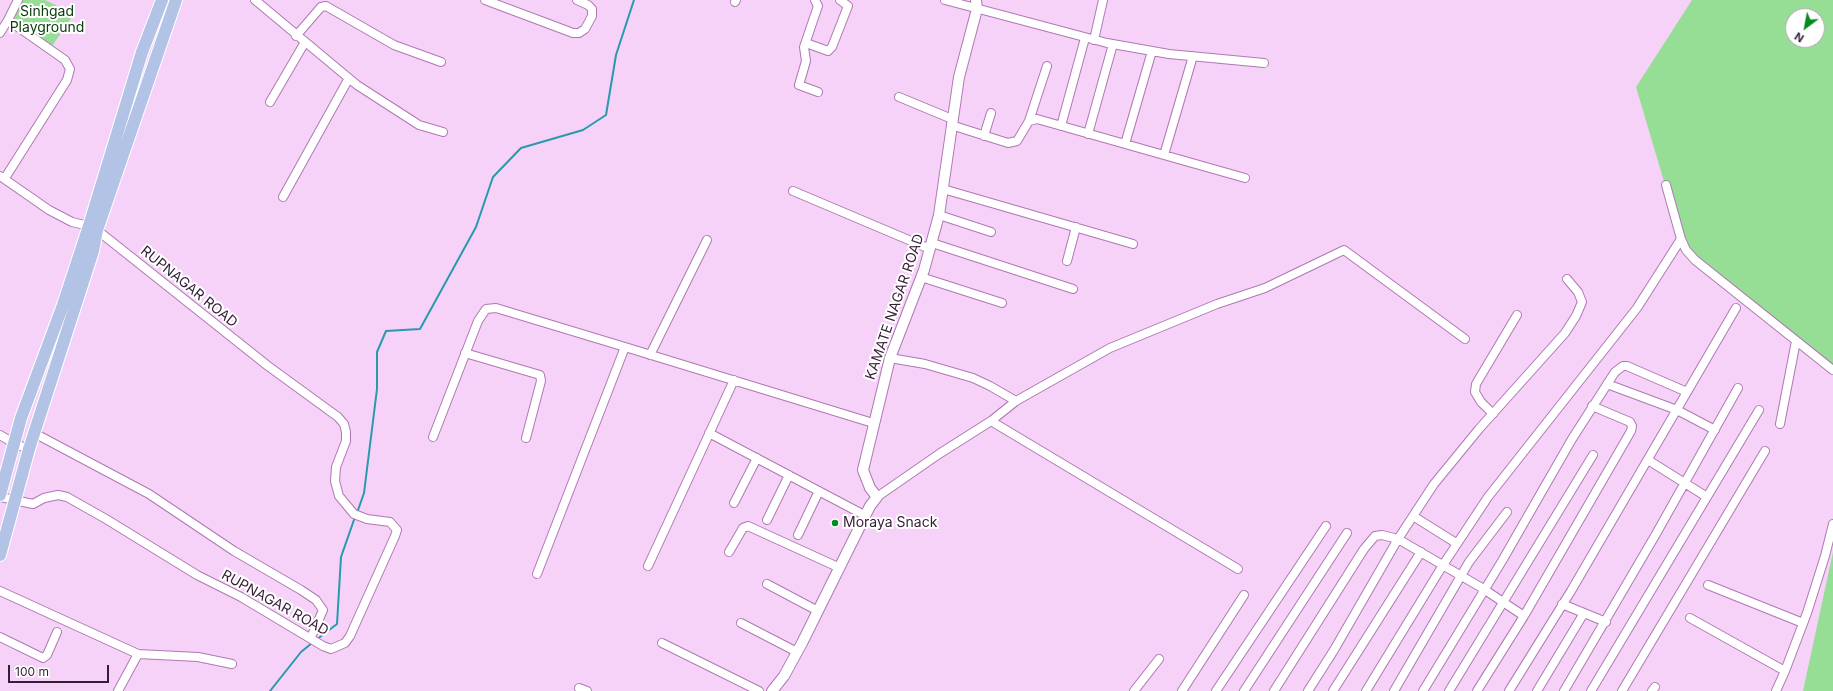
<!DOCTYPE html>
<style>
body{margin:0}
#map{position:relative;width:1833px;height:691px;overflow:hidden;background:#f6d2f8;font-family:Inter,sans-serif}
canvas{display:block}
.north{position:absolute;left:1785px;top:8px;width:40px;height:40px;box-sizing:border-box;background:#fff;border:1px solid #aea5af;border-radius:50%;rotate:212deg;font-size:11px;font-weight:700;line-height:16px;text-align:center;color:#341e36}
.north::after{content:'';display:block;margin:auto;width:14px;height:18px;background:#028d1c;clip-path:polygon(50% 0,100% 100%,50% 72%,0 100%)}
.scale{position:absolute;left:8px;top:665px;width:101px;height:18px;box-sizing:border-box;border:2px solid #341e36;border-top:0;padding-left:5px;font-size:12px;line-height:14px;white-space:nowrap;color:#341e36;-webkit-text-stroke:3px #fff;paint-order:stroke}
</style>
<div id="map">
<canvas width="1833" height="691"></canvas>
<div class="north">N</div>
<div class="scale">100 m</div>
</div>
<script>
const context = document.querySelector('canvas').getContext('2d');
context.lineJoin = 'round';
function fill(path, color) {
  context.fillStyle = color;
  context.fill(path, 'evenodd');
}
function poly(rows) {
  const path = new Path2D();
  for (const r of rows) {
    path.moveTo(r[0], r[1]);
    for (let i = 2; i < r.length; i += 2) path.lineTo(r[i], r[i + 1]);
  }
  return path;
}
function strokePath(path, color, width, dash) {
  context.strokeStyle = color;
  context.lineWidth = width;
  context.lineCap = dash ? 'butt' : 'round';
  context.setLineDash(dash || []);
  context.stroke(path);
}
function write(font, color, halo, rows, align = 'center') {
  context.font = font + ' Inter,sans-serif';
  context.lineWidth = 4;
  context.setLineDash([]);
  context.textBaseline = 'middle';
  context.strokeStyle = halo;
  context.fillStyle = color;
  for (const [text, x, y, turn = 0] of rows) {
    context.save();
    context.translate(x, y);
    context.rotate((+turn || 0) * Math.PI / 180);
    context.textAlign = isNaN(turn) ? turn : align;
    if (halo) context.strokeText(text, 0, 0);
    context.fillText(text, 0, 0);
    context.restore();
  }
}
fill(poly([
 [22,0,45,0,74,14,52,46,14,20],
 [1692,0,1833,0,1833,366,1684,249,1636,87],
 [1793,16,1817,16,1817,40,1793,40],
 [1833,552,1833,691,1803,691]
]), '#96de95');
strokePath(poly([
 [357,513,364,493,377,389,377,352,386,331,420,329,476,227,493,177,521,148,583,130,606,115,616,55,634,0],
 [316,640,337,624,341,557,355,517],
 [270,691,301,652,312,643]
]), '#289aac', 2);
const minor = poly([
 [255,0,357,85,419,125,443,132],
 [485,0,573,33,579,33,585,29,592,16,592,9,588,5,577,0],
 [815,0,818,6,804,47,806,61,799,85,818,92],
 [945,0,1107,43,1169,54,1264,63],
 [735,2,736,0],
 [0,33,8,20],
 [296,36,321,7,326,6,394,45,441,62],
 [1094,40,1103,0],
 [806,43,828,51,832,47,848,6,840,0],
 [899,97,952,119],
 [270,102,305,42],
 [1029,121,1047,66],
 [951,125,1008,143,1017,141,1029,121,1037,119,1245,178],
 [1061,126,1085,38],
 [1088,134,1113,44],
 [984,136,991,113],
 [1125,144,1152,51],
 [1164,155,1193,56],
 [0,176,49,210,72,222,89,226],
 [5,178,67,80,70,69,65,60,8,20,18,0],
 [1666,185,1681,239,1686,250,1695,260,1833,370],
 [943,189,1133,244],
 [793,191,930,249],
 [283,197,349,78],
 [939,215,991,232],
 [932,243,1073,289],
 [1067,261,1076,227],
 [921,277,1002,303],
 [465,353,540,375,541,381,526,438],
 [650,355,707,240],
 [890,358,925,364,973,378,990,386,1016,401],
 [1607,384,1677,410,1715,430],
 [1493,414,1481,402,1475,392,1476,384,1517,315],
 [991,421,1238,569],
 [1780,424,1796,341],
 [34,433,149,494,234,551,301,590,316,600,323,610,313,633],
 [709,433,866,516],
 [0,435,15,444,29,449],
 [433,437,478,321,486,309,496,308,625,347],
 [1648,460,1707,497],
 [0,497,33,504,44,498,58,495,67,497,106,519,197,575,241,597,323,646,331,649,345,643,350,636,395,536,397,530,390,522,367,519,354,514,339,496,335,481,336,467,346,441,346,432,344,424,338,417,268,366,97,230],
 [877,497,939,454,991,421,1016,401,1110,348,1217,304,1265,288,1344,250,1465,339],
 [734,503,757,458],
 [1413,516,1456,543],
 [767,520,789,475],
 [798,535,819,491],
 [729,552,743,528,748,526,840,568],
 [648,566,734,380],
 [537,574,625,347,873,423],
 [767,584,818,611],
 [1708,585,1803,623],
 [0,591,138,654,198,657,232,664],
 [1562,604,1606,622],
 [1524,616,1631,431,1632,426,1630,422,1592,406],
 [1690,618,1785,671],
 [741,623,797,652],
 [0,637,43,658,47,655,57,632],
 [662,643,759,691],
 [579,688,587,691],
 [118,691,138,654],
 [1134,691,1159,659],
 [1182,691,1244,595],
 [1216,691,1326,526],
 [1244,691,1347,533],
 [1274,691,1364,549,1375,536,1382,535,1398,539,1482,588,1524,616,1477,691],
 [1308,691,1334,650,1398,539,1434,484,1479,429,1565,333,1576,316,1582,302,1578,292,1567,279],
 [1333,691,1421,552],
 [1366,691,1443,565,1488,497,1637,308,1681,239],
 [1394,691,1469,562,1507,512],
 [1423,691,1502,561,1572,439,1615,372,1623,366,1627,366,1687,392],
 [1449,691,1593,455],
 [1509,691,1571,591,1736,308],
 [1537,691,1584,613],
 [1564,691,1656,534,1738,388],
 [1591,691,1759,410],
 [1622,691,1765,451],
 [1652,691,1655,687],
 [1776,691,1785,671,1807,613,1825,556,1833,524]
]);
const tertiary = poly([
 [772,691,784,676,802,643,870,506,877,497,870,488,863,470,890,358,924,270,939,215,959,77,977,9,976,0]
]);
const primary = poly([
 [0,495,21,418,63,305,89,226,142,52,162,0],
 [0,555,29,449,93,251,97,230,176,0]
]);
strokePath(minor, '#af78b3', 10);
strokePath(tertiary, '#af78b3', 12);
strokePath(primary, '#fff', 14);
strokePath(minor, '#fff', 8);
strokePath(tertiary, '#fff', 10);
strokePath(primary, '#b2c3e6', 12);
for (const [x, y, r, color] of [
 [835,523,4,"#028d1c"]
]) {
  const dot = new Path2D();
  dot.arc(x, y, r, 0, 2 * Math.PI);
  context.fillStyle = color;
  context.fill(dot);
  strokePath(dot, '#fff', 1.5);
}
write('14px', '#0a400f', '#fff', [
 ["Sinhgad",47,12],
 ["Playground",47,28]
]);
write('14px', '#341e36', '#fff', [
 ["RUPNAGAR ROAD",189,287,39],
 ["KAMATE NAGAR ROAD",895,307,-71],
 ["RUPNAGAR ROAD",275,603,29]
]);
write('14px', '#341e36', '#fff', [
 ["Moraya Snack",843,523]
], 'left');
</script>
